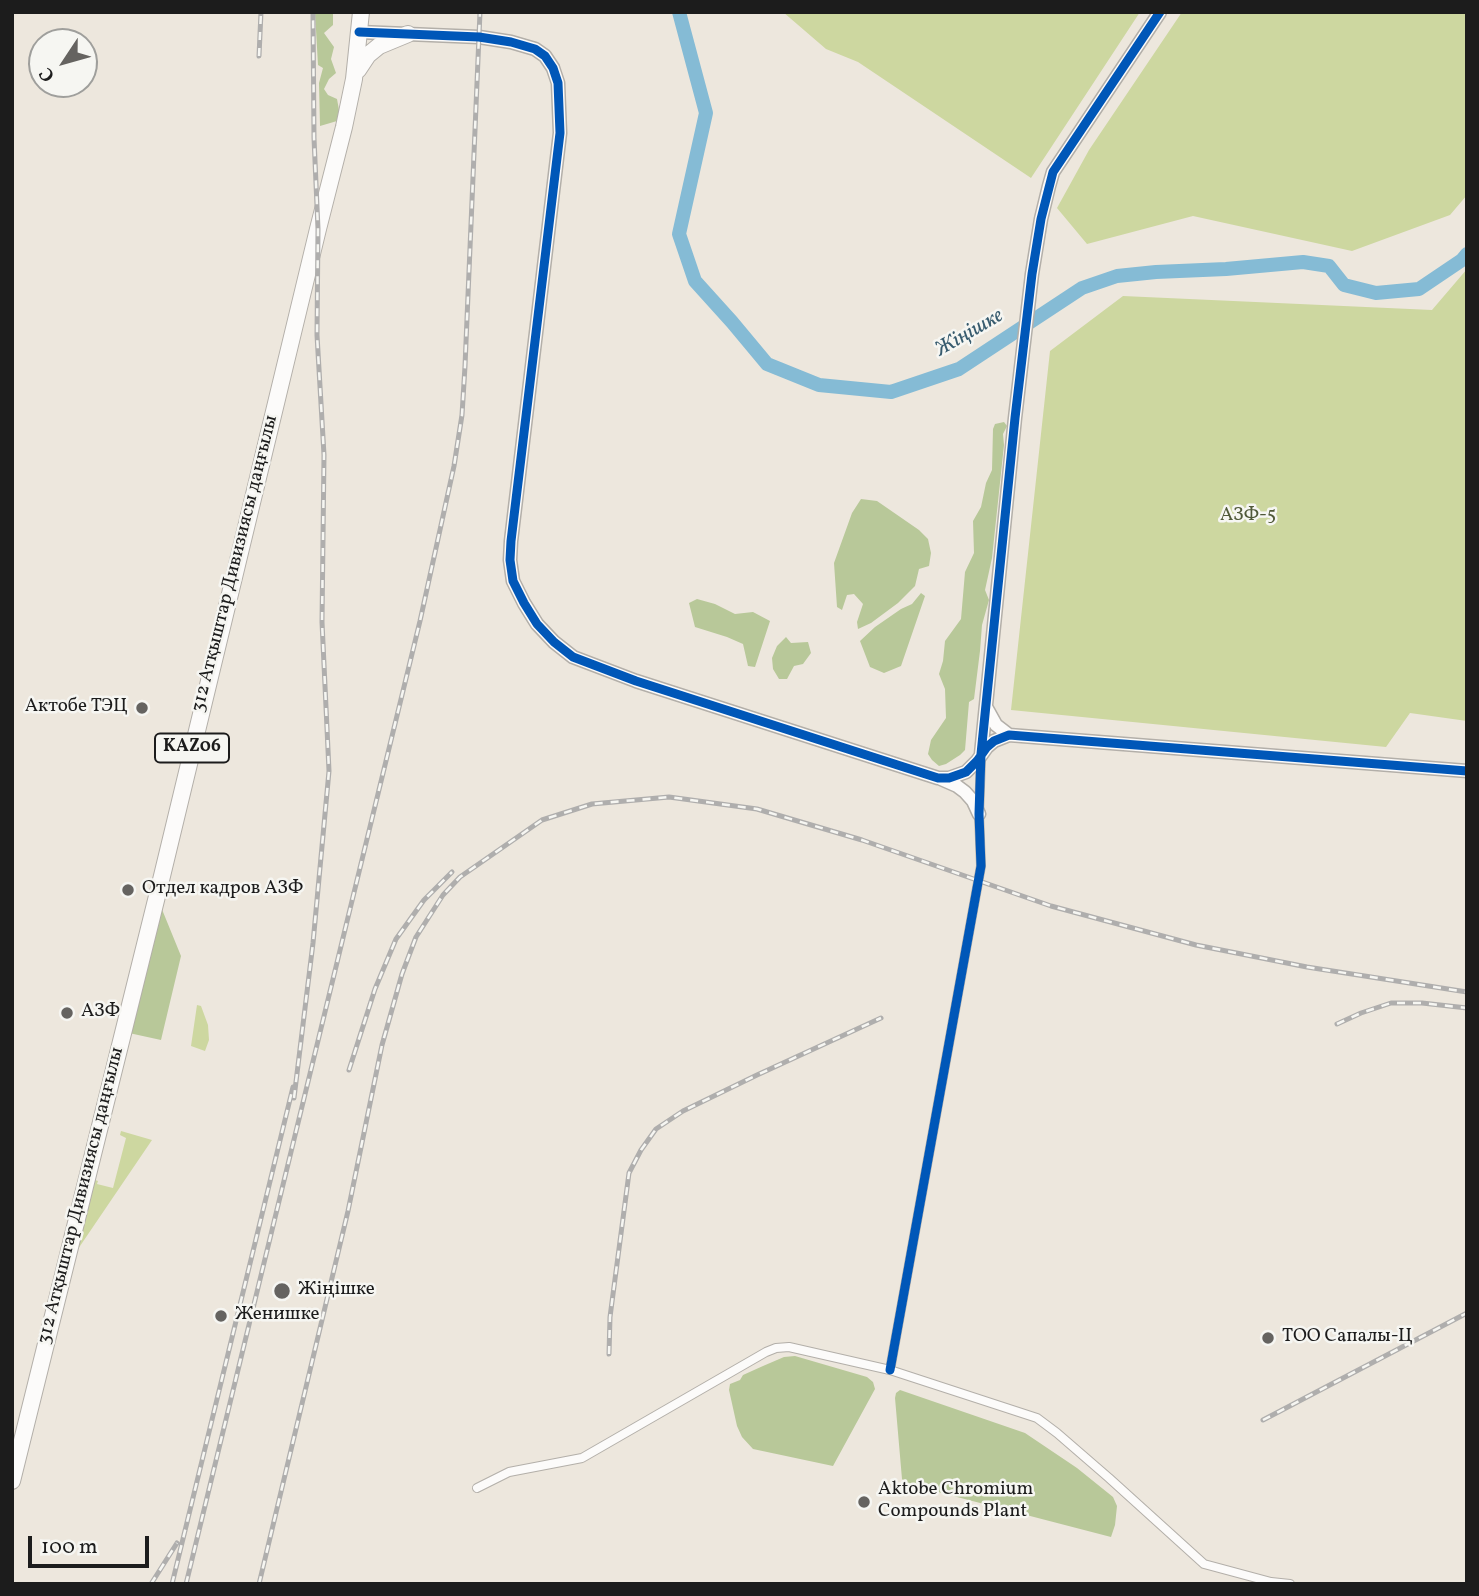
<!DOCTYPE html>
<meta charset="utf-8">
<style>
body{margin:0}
#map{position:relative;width:1479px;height:1596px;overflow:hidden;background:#ede7dd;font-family:Vollkorn,serif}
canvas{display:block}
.frame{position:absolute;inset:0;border:14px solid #1c1c1c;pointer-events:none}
.north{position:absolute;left:28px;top:28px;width:70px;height:70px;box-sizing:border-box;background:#f6f6f2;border:2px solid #9f9f9c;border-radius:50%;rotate:234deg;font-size:19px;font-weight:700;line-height:28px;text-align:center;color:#1c1c1c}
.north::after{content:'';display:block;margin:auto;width:24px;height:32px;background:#656360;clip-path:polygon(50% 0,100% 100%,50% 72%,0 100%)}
.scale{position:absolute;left:28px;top:1536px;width:121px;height:32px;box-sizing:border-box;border:4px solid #1c1c1c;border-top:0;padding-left:9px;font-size:21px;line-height:24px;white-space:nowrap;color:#1c1c1c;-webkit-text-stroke:5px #f6f6f2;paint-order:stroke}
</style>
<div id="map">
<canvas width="1479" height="1596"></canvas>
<div class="frame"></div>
<div class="north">С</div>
<div class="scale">100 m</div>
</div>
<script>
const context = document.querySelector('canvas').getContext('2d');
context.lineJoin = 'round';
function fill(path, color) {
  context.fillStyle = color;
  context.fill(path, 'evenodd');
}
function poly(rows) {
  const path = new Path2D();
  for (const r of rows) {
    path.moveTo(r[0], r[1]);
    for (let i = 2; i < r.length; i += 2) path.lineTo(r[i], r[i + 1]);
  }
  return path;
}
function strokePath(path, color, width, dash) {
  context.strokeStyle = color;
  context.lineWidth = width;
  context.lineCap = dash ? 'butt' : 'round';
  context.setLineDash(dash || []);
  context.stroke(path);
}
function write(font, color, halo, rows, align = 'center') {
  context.font = font + ' Vollkorn,serif';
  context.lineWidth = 5;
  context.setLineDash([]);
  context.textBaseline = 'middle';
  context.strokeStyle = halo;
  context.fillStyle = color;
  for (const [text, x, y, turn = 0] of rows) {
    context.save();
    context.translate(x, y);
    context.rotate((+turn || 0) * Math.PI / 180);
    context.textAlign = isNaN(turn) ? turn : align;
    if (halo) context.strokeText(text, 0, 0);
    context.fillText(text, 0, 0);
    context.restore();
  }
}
fill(poly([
 [783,12,1140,12,1031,178,858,62,826,49],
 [1182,12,1467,12,1467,195,1450,215,1352,251,1193,216,1087,244,1057,208,1089,150],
 [1467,269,1467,721,1410,713,1386,747,1011,710,1050,351,1123,296,1432,310],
 [197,1005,201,1006,208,1025,209,1040,205,1051,191,1046],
 [121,1131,152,1140,78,1249,75,1248,92,1179,98,1181,97,1184,113,1188,126,1138,120,1135]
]), '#cdd7a0');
fill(poly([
 [315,12,333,12,333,25,324,33,334,47,331,59,336,73,329,79,324,89,328,95,337,99,339,110,337,121,320,126,319,83,323,68,318,65],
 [1004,422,1007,426,1003,434,1004,445,992,558,985,590,989,600,982,625,980,651,974,699,969,702,965,750,960,755,946,764,939,766,932,760,928,754,931,740,946,718,945,689,939,674,943,661,945,641,961,619,965,572,974,553,973,521,981,507,986,483,992,470,993,429,995,424],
 [861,499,877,501,919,530,928,539,931,553,929,566,919,569,915,586,898,603,871,623,858,629,857,622,863,604,854,594,847,595,842,610,837,607,834,563,852,513],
 [921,593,925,596,901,666,884,673,870,667,860,641,875,627,901,609,912,604],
 [697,599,715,604,735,614,753,612,770,621,755,667,748,666,743,644,727,637,695,627,689,603],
 [786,637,791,643,808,642,811,653,803,664,794,666,787,679,779,679,773,669,772,658,777,646],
 [161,907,181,956,161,1040,129,1033],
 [795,1356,867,1377,873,1382,875,1389,833,1466,753,1449,742,1437,737,1426,729,1390,730,1384,740,1380,743,1375,763,1366,784,1357],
 [900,1390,1025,1433,1077,1468,1113,1497,1117,1506,1115,1525,1111,1537,907,1484,902,1479,895,1398,896,1393]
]), '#b8c899');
strokePath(poly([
 [679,12,706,113,679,234,695,281,732,322,767,364,819,385,891,392,959,369,1082,288,1117,276,1156,272,1226,269,1303,262,1329,266,1344,285,1376,293,1419,289,1462,260,1467,254]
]), '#85bbd5', 14);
const street = poly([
 [890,1370,981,866,979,814,981,758],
 [477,1488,509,1472,582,1458,766,1352,776,1348,789,1347,890,1370,1037,1418,1057,1433,1109,1478,1204,1564,1271,1582,1290,1584]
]);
const secondary = poly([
 [359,32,479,37,511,42,535,49,545,56,553,68,558,83,560,133,511,541,510,560,513,581,524,603,537,624,554,642,573,657,636,681,938,778,949,778,966,772,977,761,987,747,994,741,1009,735,1467,771],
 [986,707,996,725,1009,735],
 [981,754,1015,418,1032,274,1041,219,1049,186,1053,172,1160,12],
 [941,779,957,786,965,792,973,801,979,814]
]);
const highway = poly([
 [358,70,368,55,379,46,408,34],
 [12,1481,162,876,318,229,344,127,354,79,361,12]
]);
strokePath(street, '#b3afa9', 10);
strokePath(secondary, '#b3afa9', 15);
strokePath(highway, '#b3afa9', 18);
strokePath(street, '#fcfbfa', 8);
strokePath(secondary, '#fcfbfa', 12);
strokePath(highway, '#fcfbfa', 16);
const rail = poly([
 [259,56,261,12],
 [1337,1024,1361,1013,1391,1003,1422,1003,1467,1008],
 [349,1070,375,989,396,939,424,900,452,872],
 [294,1098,313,943,329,771,322,622,324,455,317,335,318,229,314,138,313,12],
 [609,1354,610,1317,629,1173,641,1150,656,1129,683,1111,757,1075,881,1018],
 [1263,1420,1467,1313],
 [151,1584,177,1543],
 [172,1584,293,1087],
 [186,1584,420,621,454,466,462,415,465,366,480,12],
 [259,1584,348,1211,382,1045,402,974,416,937,443,895,460,877,542,820,592,804,669,797,757,809,862,840,1051,906,1196,945,1307,967,1467,992]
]);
strokePath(rail, '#afaead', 5);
strokePath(rail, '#f6f6f2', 2.5, [8]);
strokePath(poly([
 [359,32,479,37,511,42,535,49,545,56,553,68,558,83,560,133,511,541,510,560,513,581,524,603,537,624,554,642,573,657,636,681,938,778,949,778,966,772,977,761,987,747,994,741,1009,735,1467,771],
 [890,1370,981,866,979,814,981,754,1015,418,1032,274,1041,219,1053,172,1160,12]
]), '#0057b8', 9);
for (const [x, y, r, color] of [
 [142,708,7,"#656360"],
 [128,890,7,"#656360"],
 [67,1013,7,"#656360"],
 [282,1291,9,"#656360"],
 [221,1316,7,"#656360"],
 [1268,1338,7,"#656360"],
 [864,1502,7,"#656360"]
]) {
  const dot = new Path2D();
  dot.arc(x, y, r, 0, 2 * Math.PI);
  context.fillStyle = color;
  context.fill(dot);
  strokePath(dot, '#f6f6f2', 2.5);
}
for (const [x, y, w] of [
 [192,748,74]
]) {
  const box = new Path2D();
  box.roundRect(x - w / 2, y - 14.5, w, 29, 5);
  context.fillStyle = '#f6f6f2';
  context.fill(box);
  strokePath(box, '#1c1c1c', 2);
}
write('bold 18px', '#1c1c1c', null, [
 ["KАZ06",192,748]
]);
write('19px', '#505939', '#f6f6f2', [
 ["АЗФ-5",1248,517]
]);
write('19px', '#1c1c1c', '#f6f6f2', [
 ["312 Атқыштар Дивизиясы даңғылы",236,564,-76],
 ["312 Атқыштар Дивизиясы даңғылы",82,1196,-76]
]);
write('19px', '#1c1c1c', '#f6f6f2', [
 ["Актобе ТЭЦ",128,708,"right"],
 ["Отдел кадров АЗФ",142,890],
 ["АЗФ",81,1013],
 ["Жіңішке",298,1291],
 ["Женишке",235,1316],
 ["ТОО Сапалы-Ц",1282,1338],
 ["Aktobe Chromium",878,1491],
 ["Compounds Plant",878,1513]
], 'left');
write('italic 21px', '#375b6e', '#f6f6f2', [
 ["Жіңішке",970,334,-30]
]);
</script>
